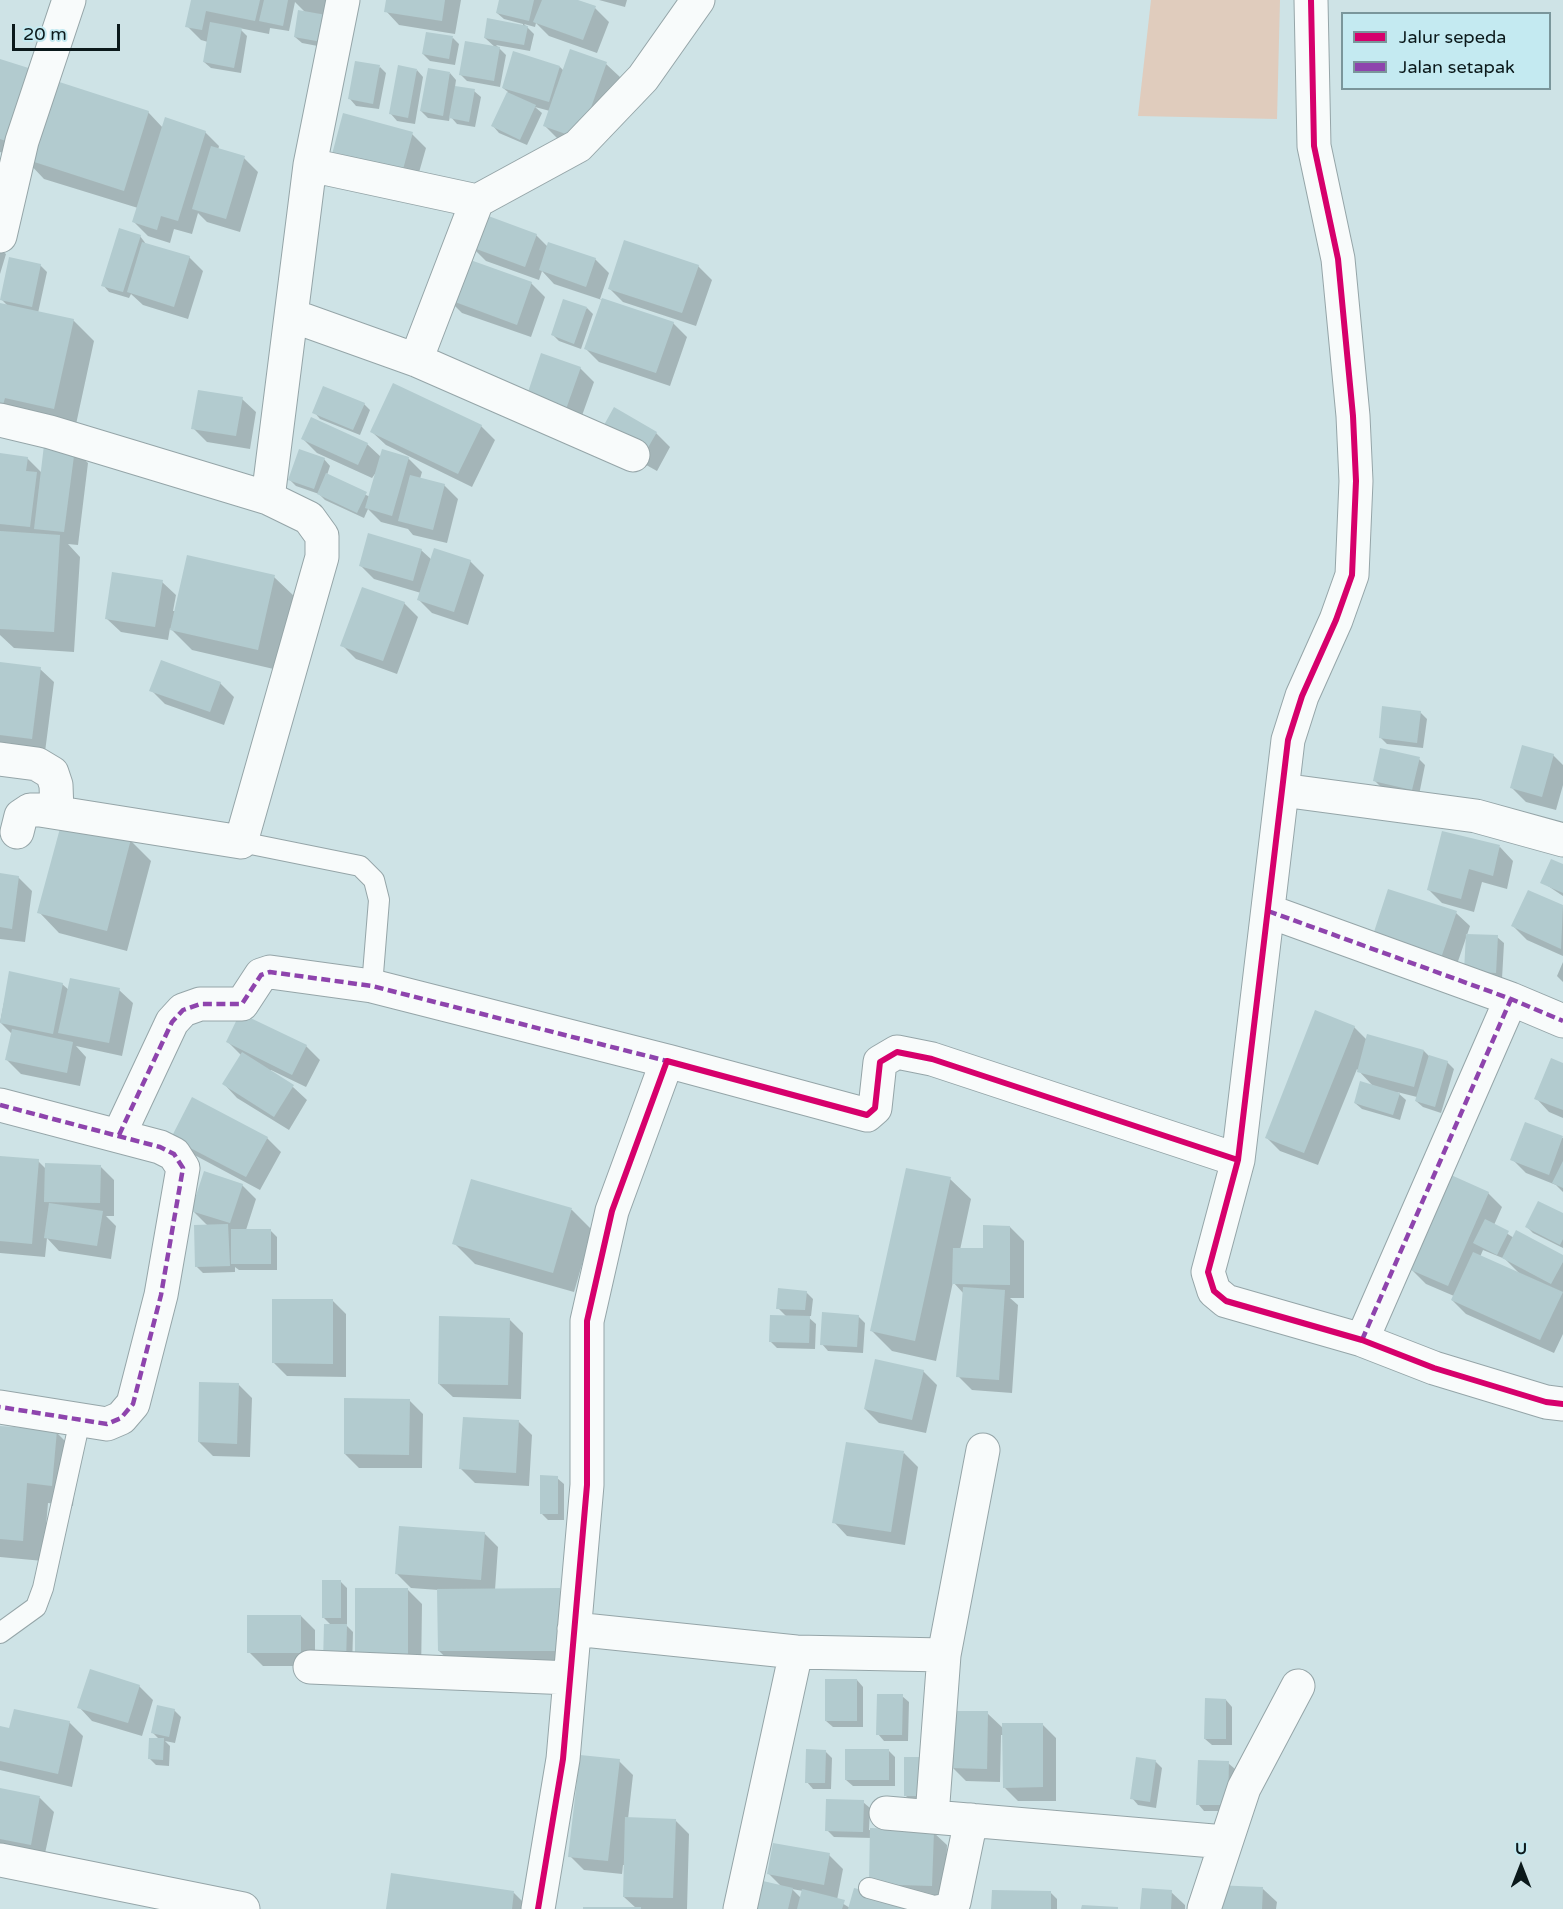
<!DOCTYPE html>
<style>
body{margin:0}
#map{position:relative;width:1563px;height:1909px;overflow:hidden;background:#cee3e6;font-family:"Varela Round",sans-serif}
canvas{display:block}
.legend{position:absolute;left:1341px;top:12px;width:210px;height:78px;box-sizing:border-box;background:#c4eaf1;border:2px solid #7a969b;margin:0;padding:8px 10px;list-style:none;font-size:18px;color:#0b191b}
.legend li{display:flex;align-items:center;gap:12px;height:30px}
.legend b{width:30px;border:2px solid #7a969b}
.north{position:absolute;left:1491px;top:1837px;width:60px;height:60px;-webkit-text-stroke:4px #c4eaf1;paint-order:stroke;rotate:0deg;font-size:16px;font-weight:700;line-height:24px;text-align:center;color:#0b191b}
.north::after{content:'';display:block;margin:auto;width:21px;height:27px;background:#0b191b;clip-path:polygon(50% 0,100% 100%,50% 72%,0 100%)}
.scale{position:absolute;left:12px;top:24px;width:108px;height:27px;box-sizing:border-box;border:3px solid #0b191b;border-top:0;padding-left:8px;font-size:18px;line-height:21px;white-space:nowrap;color:#0b191b;-webkit-text-stroke:4px #c4eaf1;paint-order:stroke}
</style>
<div id="map">
<canvas width="1563" height="1909"></canvas>
<ul class="legend">
<li><b style="height:8px;background:#d6006c"></b>Jalur sepeda</li>
<li><b style="height:8px;background:#8e44ad"></b>Jalan setapak</li>
</ul>
<div class="north">U</div>
<div class="scale">20 m</div>
</div>
<script>
const context = document.querySelector('canvas').getContext('2d');
context.lineJoin = 'round';
function fill(path, color) {
  context.fillStyle = color;
  context.fill(path, 'evenodd');
}
function poly(rows) {
  const path = new Path2D();
  for (const r of rows) {
    path.moveTo(r[0], r[1]);
    for (let i = 2; i < r.length; i += 2) path.lineTo(r[i], r[i + 1]);
  }
  return path;
}
function strokePath(path, color, width, dash) {
  context.strokeStyle = color;
  context.lineWidth = width;
  context.lineCap = dash ? 'butt' : 'round';
  context.setLineDash(dash || []);
  context.stroke(path);
}
fill(poly([
 [1151,0,1280,0,1277,119,1138,116]
]), '#e0ccbd');
fill(poly([
 [194,0,345,0,328,48,302,43,295,37,306,13,295,2,289,31,270,28,269,34,239,28,247,36,241,73,211,68,204,62,208,42,201,40,187,26],
 [387,0,461,0,455,34,399,25,386,11],
 [501,0,574,0,595,8,609,22,597,53,549,36,536,23,535,27,524,24,534,34,530,51,496,45,506,55,500,87,467,81,460,74,496,48,485,38,523,26,523,24,504,19,497,13],
 [599,0,627,0,625,7],
 [453,38,459,44,455,65,430,61,423,54],
 [0,60,47,82,148,112,163,128,205,132,219,146,218,150,244,158,258,172,240,232,207,222,198,213,192,234,174,229,170,243,148,236,134,222,138,208,44,179,27,161,0,152],
 [606,64,620,77,594,152,559,140,545,126,550,111,535,107,542,113,527,145,499,133,493,126,508,92,503,88,560,67,564,71],
 [380,67,386,73,379,109,356,106,350,99],
 [417,70,423,77,415,124,397,121,391,114],
 [450,73,456,80,455,87,474,91,481,97,475,127,457,124,450,116,449,121,428,118,421,111],
 [412,134,426,148,414,190,347,171],
 [536,235,548,247,595,259,609,273,600,299,673,323,687,337,670,386,599,362,585,348,602,300,554,284,542,271,539,280,486,261,472,247],
 [140,236,146,244,189,257,203,271,188,319,143,305,131,294,129,298,109,292,103,285],
 [0,249,6,254,0,274],
 [40,265,47,272,38,313,73,320,94,341,75,429,0,423,0,305,9,307,1,299],
 [698,266,712,280,696,326,623,302,609,288],
 [531,283,545,297,531,337,462,313,448,299],
 [587,308,593,314,581,349,559,341,553,335],
 [580,368,594,382,579,424,527,398],
 [242,399,256,412,250,449,207,442,193,428],
 [364,404,370,410,360,435,320,419,314,412],
 [615,409,656,433,670,447,657,471,614,447],
 [481,426,495,440,472,487,386,445,372,432],
 [303,439,367,444,381,457,408,458,422,472,420,479,444,485,458,499,447,543,413,535,408,529,381,522,368,509,364,518,325,500,319,494,296,486,290,480,324,459,330,466,327,475,370,497,377,471,372,478,317,453],
 [74,450,88,463,78,545,68,544,80,557,74,652,14,648,0,635,0,459,27,458,42,473],
 [421,550,432,560,470,561,484,575,468,625,432,613,419,600,421,593,374,579,360,565],
 [274,577,295,597,278,670,192,650,170,628,168,640,121,632,107,619,162,582,176,595,173,611,176,611],
 [404,603,418,617,397,674,356,659,342,645],
 [0,664,40,669,54,682,45,752,0,746],
 [220,683,234,697,224,725,165,704,151,690],
 [1420,712,1427,719,1423,748,1387,744,1380,737],
 [1553,755,1563,765,1563,785,1556,810,1526,802,1512,788],
 [1419,759,1425,765,1419,795,1381,787,1375,781],
 [131,841,151,861,127,951,59,933,39,912],
 [1500,847,1513,861,1507,889,1482,882,1474,912,1442,903,1428,889],
 [1563,866,1563,896,1542,882],
 [0,875,18,877,32,891,25,942,0,939],
 [1529,892,1563,907,1563,956,1527,940,1513,926],
 [1456,913,1470,926,1467,935,1497,937,1504,943,1502,979,1472,977,1466,938,1454,973,1387,952],
 [1563,962,1563,982,1557,976],
 [10,973,62,984,69,990,119,990,133,1003,122,1056,76,1046,86,1057,80,1086,21,1074,7,1060,12,1034,0,1022],
 [241,1015,306,1046,320,1060,306,1087,271,1070,270,1072,293,1087,307,1100,289,1130,237,1098,224,1084,241,1055,228,1042],
 [1354,1027,1367,1040,1424,1051,1429,1056,1447,1062,1454,1069,1441,1113,1423,1107,1416,1101,1417,1097,1397,1092,1406,1100,1400,1120,1362,1109,1355,1103,1373,1086,1357,1069,1318,1165,1280,1151,1266,1137],
 [1563,1064,1563,1118,1549,1112,1536,1098],
 [1526,1124,1563,1138,1563,1192,1556,1185,1526,1173,1512,1159],
 [173,1137,267,1138,281,1152,260,1190,187,1151],
 [0,1157,38,1161,46,1169,100,1166,114,1180,114,1216,106,1216,116,1226,111,1259,59,1251,47,1238,45,1257,0,1253],
 [950,1179,971,1199,960,1250,984,1250,1010,1227,1024,1241,1024,1298,1010,1298,1018,1305,1012,1393,972,1390,958,1376,964,1294,953,1282,936,1361,892,1351,871,1330],
 [472,1181,572,1210,592,1230,574,1292,475,1264,454,1243],
 [242,1185,256,1199,246,1230,270,1230,277,1237,277,1270,239,1270,235,1267,235,1272,203,1273,196,1266,208,1226,192,1210],
 [1488,1193,1502,1207,1494,1225,1514,1238,1563,1256,1563,1334,1554,1353,1466,1314,1452,1300,1454,1296,1426,1284,1412,1270],
 [1483,1250,1505,1259,1520,1274,1480,1257],
 [1563,1215,1563,1248,1533,1233,1527,1227],
 [806,1292,813,1299,811,1316,807,1316,816,1324,815,1349,777,1348,770,1341,787,1317,778,1308],
 [332,1300,346,1314,346,1377,287,1376,274,1363],
 [858,1316,865,1323,863,1353,828,1351,822,1344],
 [509,1319,523,1333,521,1399,453,1397,439,1384],
 [923,1371,937,1385,926,1433,879,1423,865,1409],
 [238,1384,252,1398,250,1457,213,1456,199,1442],
 [409,1400,423,1414,422,1468,359,1468,345,1454],
 [518,1421,532,1435,529,1486,475,1483,461,1469],
 [0,1427,56,1432,77,1453,73,1506,48,1503,43,1561,0,1557],
 [904,1453,918,1467,905,1545,847,1536,834,1522],
 [557,1478,564,1484,564,1520,548,1520,542,1514],
 [484,1533,498,1547,495,1590,559,1590,580,1610,581,1671,460,1671,439,1651,439,1590,411,1588,397,1574],
 [341,1582,347,1588,347,1624,345,1624,353,1632,352,1669,332,1626,324,1618],
 [408,1590,422,1604,421,1677,356,1663],
 [301,1616,315,1630,315,1666,263,1666,249,1652],
 [857,1680,863,1687,863,1727,833,1727,826,1721],
 [139,1686,153,1700,142,1736,92,1721,79,1707],
 [902,1696,909,1702,908,1741,884,1741,878,1734],
 [1226,1700,1232,1707,1232,1745,1212,1745,1205,1739],
 [174,1710,181,1717,175,1743,165,1741,170,1746,169,1766,156,1765,150,1759,159,1739,153,1733],
 [987,1713,1004,1729,1042,1724,1056,1738,1056,1801,1018,1801,1004,1787,1004,1735,1001,1735,1000,1782,966,1781,953,1768],
 [69,1722,83,1736,72,1787,0,1770,0,1727,10,1730],
 [825,1751,832,1758,831,1789,813,1789,807,1782],
 [889,1751,895,1757,895,1786,853,1786,846,1780],
 [906,1758,933,1802,912,1802,905,1795],
 [619,1761,633,1775,628,1819,675,1820,689,1834,687,1909,584,1909,636,1908,624,1897,625,1865,623,1865,622,1874,584,1870,570,1856],
 [1155,1761,1162,1768,1156,1808,1138,1805,1132,1798],
 [1228,1763,1235,1769,1233,1811,1204,1811,1198,1804],
 [0,1790,40,1798,54,1812,44,1858,0,1849],
 [863,1802,870,1808,869,1830,933,1832,947,1845,945,1899,925,1909,758,1909,782,1887,769,1874,829,1855,843,1869,837,1900,850,1908,883,1896,872,1838,834,1837,827,1830],
 [792,1889,803,1891,801,1898],
 [1263,1889,1277,1902,1276,1909,1214,1909],
 [1050,1892,1057,1899,1057,1909,993,1909],
 [1171,1892,1185,1905,1185,1909,1142,1909],
 [514,1893,530,1909,388,1909]
]), '#0003');
fill(poly([
 [191,0,260,0,255,21,206,11,202,30,185,27],
 [264,0,288,0,283,26,259,21],
 [386,0,445,0,442,21,384,12],
 [499,0,534,0,529,21,496,13],
 [542,0,578,0,596,6,583,40,533,22],
 [298,10,326,15,322,42,294,37],
 [487,18,528,26,524,45,484,38],
 [210,22,242,28,234,68,203,62],
 [426,32,453,36,449,59,422,54],
 [465,41,500,47,494,81,459,75],
 [570,49,607,62,580,139,543,126],
 [513,51,560,66,549,102,502,88],
 [0,59,38,71,15,144,0,139],
 [355,61,380,65,373,104,348,99],
 [398,65,417,69,408,118,389,114],
 [428,68,450,72,443,116,420,111],
 [47,78,149,111,124,191,22,158],
 [455,86,475,89,469,122,449,118],
 [507,92,536,105,520,140,491,126],
 [343,113,413,132,401,177,331,158],
 [165,117,206,131,178,221,161,216,157,230,132,222],
 [211,146,245,156,226,219,192,209],
 [483,214,537,234,525,267,471,247],
 [119,228,141,235,123,292,101,286],
 [624,240,699,265,682,313,608,289],
 [142,242,190,256,174,307,127,292],
 [548,242,596,258,586,287,539,270],
 [9,257,41,264,32,307,0,300],
 [462,257,532,282,517,325,447,299],
 [602,298,674,322,656,373,584,349],
 [563,299,587,307,574,344,551,335],
 [0,303,74,319,54,409,5,398,2,408,0,407],
 [541,353,581,367,565,412,526,398],
 [393,383,482,425,458,474,370,432],
 [323,386,365,403,353,430,312,413],
 [198,390,243,397,236,436,191,429],
 [614,407,657,432,642,458,599,434],
 [311,417,368,443,358,465,301,439],
 [44,445,75,448,64,532,34,529],
 [299,449,325,458,314,489,288,480],
 [382,449,409,457,392,516,365,508],
 [0,453,28,457,26,471,37,472,30,527,0,524],
 [326,473,367,492,357,513,317,494],
 [410,475,445,484,433,530,398,521],
 [0,531,60,535,54,632,0,629],
 [368,533,422,549,413,581,359,566],
 [434,548,471,560,454,612,417,600],
 [187,555,275,575,258,650,170,630],
 [112,572,163,580,155,627,105,619],
 [362,587,405,602,383,661,340,646],
 [161,660,221,682,210,712,149,691],
 [0,662,41,667,32,739,0,735],
 [1382,706,1421,711,1417,743,1379,738],
 [1522,745,1554,754,1542,797,1510,788],
 [1380,748,1420,757,1412,790,1373,781],
 [62,821,131,839,107,931,37,913],
 [1442,831,1500,845,1493,876,1469,869,1461,899,1427,890],
 [1551,859,1563,864,1563,893,1540,883],
 [0,873,19,876,12,929,0,927],
 [1388,889,1457,911,1440,961,1372,938],
 [1528,890,1563,905,1561,949,1511,926],
 [1466,934,1498,935,1496,973,1464,971],
 [9,971,63,983,53,1034,0,1023],
 [70,978,120,988,109,1043,58,1033],
 [1315,1010,1355,1026,1304,1153,1265,1138],
 [240,1013,307,1045,292,1075,226,1042],
 [12,1029,73,1042,67,1073,5,1060],
 [1367,1034,1424,1050,1414,1087,1357,1072],
 [242,1052,294,1085,274,1117,222,1084],
 [1429,1055,1448,1061,1435,1107,1415,1101],
 [1551,1058,1563,1063,1563,1110,1534,1099],
 [1360,1081,1400,1093,1393,1115,1354,1103],
 [192,1097,268,1137,246,1177,171,1138],
 [1525,1122,1563,1136,1549,1175,1510,1160],
 [0,1156,39,1159,32,1244,0,1241],
 [1563,1161,1563,1188,1552,1183],
 [45,1163,101,1165,100,1203,44,1202],
 [906,1168,951,1177,915,1341,870,1331],
 [204,1171,243,1184,230,1223,191,1211],
 [1451,1175,1489,1192,1448,1286,1411,1270],
 [471,1179,572,1208,553,1273,452,1244],
 [1538,1201,1563,1213,1563,1239,1560,1245,1525,1227],
 [49,1203,103,1211,97,1246,44,1238],
 [1485,1219,1509,1231,1497,1255,1473,1243],
 [228,1224,230,1266,195,1267,194,1225],
 [983,1225,1010,1226,1010,1285,952,1284,953,1248,983,1248],
 [231,1229,271,1229,271,1264,231,1264],
 [1516,1230,1563,1255,1563,1262,1551,1284,1502,1258],
 [1473,1252,1563,1292,1540,1340,1451,1300],
 [963,1287,1005,1290,999,1380,956,1377],
 [778,1288,807,1291,805,1310,776,1309],
 [272,1299,333,1299,333,1364,272,1363],
 [822,1312,859,1315,857,1347,820,1345],
 [770,1315,810,1316,809,1343,769,1342],
 [439,1316,510,1318,508,1385,438,1384],
 [875,1359,924,1370,912,1420,864,1409],
 [199,1382,239,1383,237,1444,198,1442],
 [344,1398,410,1399,409,1455,344,1454],
 [463,1417,519,1420,516,1473,459,1469],
 [0,1426,57,1430,52,1486,27,1483,23,1541,0,1539],
 [846,1442,904,1451,891,1532,832,1523],
 [540,1475,558,1476,558,1514,540,1514],
 [399,1526,485,1532,481,1580,395,1574],
 [322,1580,341,1580,341,1618,322,1618],
 [355,1588,408,1588,408,1664,355,1663],
 [560,1588,560,1651,438,1651,437,1589],
 [247,1615,301,1615,301,1653,247,1653],
 [324,1624,347,1624,346,1663,323,1663],
 [90,1669,140,1685,128,1723,77,1708],
 [825,1679,857,1679,857,1721,825,1721],
 [877,1694,903,1694,902,1735,876,1735],
 [1205,1698,1226,1699,1226,1739,1204,1739],
 [157,1705,175,1709,169,1737,151,1733],
 [14,1709,70,1721,58,1774,0,1761,0,1726,9,1728],
 [952,1711,988,1711,987,1769,951,1768],
 [1002,1723,1043,1723,1043,1787,1003,1788],
 [149,1738,164,1738,163,1760,148,1759],
 [806,1749,826,1750,825,1783,805,1783],
 [845,1749,889,1749,889,1780,845,1780],
 [580,1755,620,1759,608,1861,568,1857],
 [904,1757,928,1757,927,1796,904,1796],
 [1136,1757,1156,1760,1150,1802,1130,1799],
 [1198,1760,1229,1761,1228,1805,1196,1805],
 [0,1788,40,1796,31,1845,0,1839],
 [826,1799,864,1800,863,1832,825,1831],
 [625,1817,676,1819,673,1898,623,1897],
 [870,1828,934,1830,932,1886,869,1884],
 [773,1843,830,1853,824,1885,767,1874],
 [391,1873,514,1891,512,1909,386,1909],
 [763,1881,793,1888,788,1909,757,1909],
 [1213,1885,1263,1887,1262,1909,1212,1909],
 [854,1888,922,1904,921,1909,848,1909],
 [1142,1888,1172,1890,1171,1909,1140,1909],
 [802,1889,845,1900,842,1909,797,1909],
 [992,1890,1051,1891,1051,1909,991,1909],
 [1082,1905,1118,1907,1118,1909,1081,1909],
 [583,1907,641,1907,641,1909,583,1909]
]), '#b2cbcf');
const lane = poly([
 [241,842,360,866,374,880,379,900,372,986],
 [0,1633,36,1607,43,1588,80,1420],
 [869,1888,934,1906,954,1902]
]);
const street = poly([
 [1311,0,1314,146,1338,259,1353,416,1356,481,1352,575,1336,620,1302,696,1288,740,1238,1160,1208,1272,1214,1291,1226,1301,1362,1340,1434,1368,1546,1402,1563,1404],
 [310,165,477,201],
 [0,236,22,141,69,0],
 [293,316,416,360,633,455],
 [416,360,477,201,578,146,643,78,698,0],
 [0,420,50,432,268,498,309,518,322,536,322,557,241,842,40,810,30,810,21,816,17,832],
 [268,498,310,165,343,0],
 [0,759,37,764,52,773,56,785,57,812],
 [1282,790,1476,816,1563,840],
 [1268,911,1511,999,1563,1021],
 [0,1105,160,1147,174,1154,183,1168,161,1295,133,1404,121,1418,107,1424,0,1407],
 [119,1135,172,1022,183,1010,200,1004,242,1004,261,975,270,972,372,986,667,1061],
 [1362,1340,1511,999],
 [574,1629,796,1652],
 [310,1667,570,1678],
 [886,1813,1225,1842],
 [932,1816,944,1655,983,1450],
 [0,1860,243,1909],
 [954,1902,971,1820],
 [538,1909,563,1759,587,1485,587,1321,612,1211,667,1061,867,1115,875,1108,880,1062,897,1052,932,1059,1238,1160],
 [740,1909,796,1652,944,1655],
 [1204,1909,1244,1788,1298,1686]
]);
strokePath(lane, '#95a5a8', 22);
strokePath(street, '#95a5a8', 35);
strokePath(lane, '#f8fbfb', 20);
strokePath(street, '#f8fbfb', 33);
strokePath(poly([
 [1268,911,1511,999,1563,1021],
 [0,1105,160,1147,174,1154,183,1168,161,1295,133,1404,121,1418,107,1424,0,1407],
 [119,1135,172,1022,183,1010,200,1004,242,1004,261,975,270,972,372,986,667,1061],
 [1362,1340,1511,999]
]), '#8e44ad', 4.5, [9, 4.5]);
strokePath(poly([
 [1311,0,1314,146,1338,259,1353,416,1356,481,1352,575,1336,620,1302,696,1288,740,1238,1160,1208,1272,1214,1291,1226,1301,1362,1340,1434,1368,1546,1402,1563,1404],
 [538,1909,563,1759,587,1485,587,1321,612,1211,667,1061,867,1115,875,1108,880,1062,897,1052,932,1059,1238,1160]
]), '#d6006c', 6);
</script>
